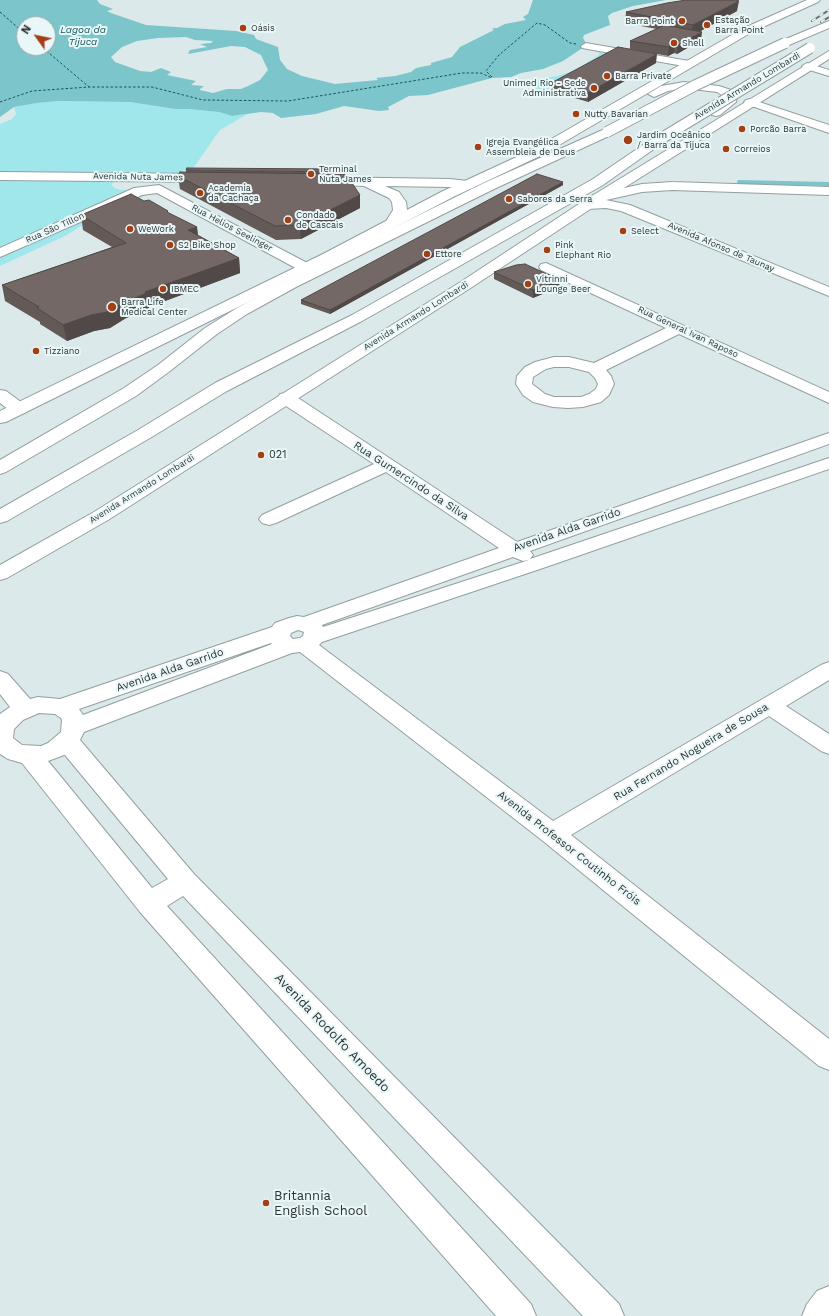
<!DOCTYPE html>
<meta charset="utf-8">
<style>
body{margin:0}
#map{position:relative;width:829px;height:1316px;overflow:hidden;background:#dce9ea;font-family:"Work Sans",sans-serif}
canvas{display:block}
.north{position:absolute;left:16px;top:16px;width:40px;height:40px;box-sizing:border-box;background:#e9f7f8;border:1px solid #9ea9aa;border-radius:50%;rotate:303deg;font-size:11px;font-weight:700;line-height:16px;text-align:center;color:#2e3334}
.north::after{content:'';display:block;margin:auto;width:14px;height:18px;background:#a43f14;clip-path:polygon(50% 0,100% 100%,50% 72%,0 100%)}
</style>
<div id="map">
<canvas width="829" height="1316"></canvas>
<div class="north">N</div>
</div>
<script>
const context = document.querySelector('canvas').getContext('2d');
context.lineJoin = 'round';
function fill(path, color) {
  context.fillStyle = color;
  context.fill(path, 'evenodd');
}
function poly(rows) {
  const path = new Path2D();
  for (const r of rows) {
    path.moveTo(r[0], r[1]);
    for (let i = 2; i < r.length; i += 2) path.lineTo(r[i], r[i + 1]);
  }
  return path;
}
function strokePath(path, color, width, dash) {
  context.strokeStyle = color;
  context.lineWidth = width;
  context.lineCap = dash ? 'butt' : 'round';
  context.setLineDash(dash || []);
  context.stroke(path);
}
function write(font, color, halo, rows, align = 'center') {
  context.font = font + ' "Work Sans",sans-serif';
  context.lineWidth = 4;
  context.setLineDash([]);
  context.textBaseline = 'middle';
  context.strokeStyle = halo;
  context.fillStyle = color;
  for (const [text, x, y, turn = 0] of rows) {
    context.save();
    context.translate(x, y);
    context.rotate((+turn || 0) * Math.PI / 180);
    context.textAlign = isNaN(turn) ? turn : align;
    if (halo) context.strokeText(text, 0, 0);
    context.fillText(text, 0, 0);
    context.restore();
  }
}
fill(poly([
 [596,51,621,52,547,93,524,83,561,75,577,69,599,55,599,52],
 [58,101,130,102,175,109,189,109,219,112,232,116,248,114,220,130,194,167,177,173,119,180,111,184,114,188,122,190,145,189,149,192,149,194,97,216,67,235,0,266,0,124,12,119,16,114,14,107,37,103]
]), '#a0e7ec');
fill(poly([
 [0,0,97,0,100,4,113,9,107,11,111,13,146,25,236,31,254,35,256,39,278,47,280,60,287,69,302,76,335,84,378,80,376,78,395,76,411,72,416,68,431,65,431,63,452,57,460,47,494,30,492,29,494,28,497,28,505,24,526,20,523,17,528,14,533,0,666,0,633,6,612,13,608,16,610,25,584,35,583,38,587,45,563,61,543,69,521,73,511,77,492,78,428,95,409,96,388,107,389,110,379,111,344,106,316,114,281,118,273,113,261,112,232,116,219,112,189,109,175,109,130,102,58,101,37,103,14,107,0,117],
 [24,24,48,24,48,48,24,48],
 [186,37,195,40,213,41,211,43,200,44,207,47,190,50,188,54,231,46,245,47,261,55,268,70,260,80,248,86,241,89,227,89,213,93,200,90,200,89,204,86,191,85,196,81,167,75,171,72,161,68,151,72,140,71,115,62,111,57,122,47,137,41,158,38]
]), '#7bc5cb');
strokePath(poly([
 [739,182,829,184]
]), '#7bc5cb', 4);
strokePath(poly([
 [0,12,24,33],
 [43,48,89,87],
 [492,77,486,71,499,55,537,23,545,25,570,43,576,44],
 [0,102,32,91,89,87,152,87,203,100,288,101,462,73,481,73,492,78]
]), '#145559', 1, [2.5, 2]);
const minor = poly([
 [586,43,689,61,694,64,689,67,582,48,581,46,586,43],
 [807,63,829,70,829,76,803,68,802,66,807,63],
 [750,99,829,125,829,133,746,104,744,102,746,100,750,99],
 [0,172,207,174,212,175,213,178,212,181,207,182,0,180,0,172],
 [320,177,450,179,468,181,473,182,474,185,473,188,468,189,450,187,385,186,399,192,406,202,407,210,397,226,392,227,387,226,385,223,393,210,392,202,389,198,364,186,315,184,314,181,315,178,320,177],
 [672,182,829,187,829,195,672,190,642,192,606,200,630,205,829,287,829,296,621,211,606,208,587,209,582,208,580,205,582,202,593,201,591,198,593,195,642,184,672,182],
 [159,185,311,265,313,268,311,271,306,272,301,271,157,193,142,195,0,257,0,248,134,188,159,185],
 [546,263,829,392,829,403,679,334,606,370,611,376,614,384,609,395,601,402,583,407,568,408,553,407,533,402,523,395,516,384,517,376,525,367,535,362,554,357,569,357,594,363,666,328,541,270,539,267,541,264,546,263],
 [554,367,569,367,589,372,595,378,598,384,596,389,589,394,581,397,554,397,545,394,532,384,533,377,546,369,554,367],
 [0,390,6,391,25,405,28,409,25,413,19,414,13,413,0,403,0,390],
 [286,393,292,394,517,542,829,433,829,444,530,551,533,555,530,559,829,458,829,469,543,568,322,642,319,645,553,821,821,665,829,662,829,680,786,706,829,734,829,754,821,751,769,716,571,835,829,1039,829,1070,819,1066,543,841,300,652,292,653,84,732,80,740,194,874,619,1304,624,1316,583,1316,183,896,167,906,531,1304,536,1316,496,1316,140,912,22,763,8,759,0,754,0,714,10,707,0,694,0,671,8,674,30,699,38,697,60,699,272,627,275,623,289,618,297,616,304,617,499,548,386,472,276,523,269,525,262,523,259,519,262,515,374,464,280,402,278,398,280,394,286,393],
 [513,557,523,561,529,560,323,627,322,625,513,557],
 [298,630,304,632,303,636,300,638,293,639,290,636,291,633,298,630],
 [271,643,272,644,83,715,79,709,271,643],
 [39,713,55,714,61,718,62,720,61,732,48,743,41,746,22,745,13,738,14,729,23,720,39,713],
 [64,755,65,755,168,879,152,888,48,761,64,755],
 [829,1286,829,1316,802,1316,807,1304,817,1291,829,1286]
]);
const major = poly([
 [807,0,820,0,818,2,752,32,542,155,453,197,333,260,6,422,0,423,0,411,323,254,443,191,534,149,744,28,807,0],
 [829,51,829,59,592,208,469,289,108,520,7,578,0,580,0,565,94,512,459,283,582,202,829,51],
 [684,82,719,86,731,90,737,96,736,102,720,115,716,116,712,115,710,113,725,101,725,97,717,92,684,88,668,91,654,97,648,94,661,86,684,82]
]);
const highway = poly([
 [829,21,829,28,789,45,781,45,780,43,781,41,829,21],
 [607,128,611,129,613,132,611,135,494,189,296,287,247,314,217,334,170,371,136,396,6,472,0,474,0,460,124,388,158,365,205,328,237,308,286,281,484,183,607,128],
 [657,137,661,138,663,141,661,144,603,185,362,321,227,391,150,438,7,521,0,523,0,509,138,430,215,383,352,315,593,179,653,138,657,137]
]);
strokePath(minor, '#929fa0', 2);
strokePath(major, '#929fa0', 2);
strokePath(highway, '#929fa0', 2);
fill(minor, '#fff');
fill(major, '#fff');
fill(highway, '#fff');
const rail = poly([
 [812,21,829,10],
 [821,22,829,17]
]);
strokePath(rail, '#666e6f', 2);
strokePath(rail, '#e9f7f8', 1.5, [4.5]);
const highwayBridge = poly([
 [607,132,696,85,785,43],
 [657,141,810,48]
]);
strokePath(highwayBridge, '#929fa0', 12, []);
strokePath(highwayBridge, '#fff', 10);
fill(poly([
 [737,11,699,32,701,40,677,54,674,53,668,56,630,49,630,41,657,29,625,23,626,12],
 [656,63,588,102,552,91,553,82],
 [186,170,338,172,338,174,360,195,360,208,301,239,276,240,180,189,178,176,186,172],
 [563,182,563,185,330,314,301,304,301,300],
 [168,213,197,227,198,235,239,258,240,273,149,307,149,309,126,318,110,328,94,331,67,341,40,324,40,322,5,301,2,285,112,247,83,230,81,215],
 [494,272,559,287,533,298,494,279]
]), '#635957');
fill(poly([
 [739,1,737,11,691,36,693,25],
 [702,32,701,40,677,54,678,45],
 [675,44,674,53,668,56,669,47],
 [657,54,656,63,588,102,588,93],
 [563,182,563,185,330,314,330,310],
 [360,195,360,208,301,239,300,225],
 [197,227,198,242,188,230],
 [239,258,240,273,149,307,149,309,126,318,110,328,94,331,67,341,63,325,123,303,145,292],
 [560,280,559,287,533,298,533,290]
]), '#504947');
const building = poly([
 [686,0,735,0,739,1,693,25,626,12,667,3,686,0],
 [665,25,702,32,678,45,675,44,669,47,630,41,665,25],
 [618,47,657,54,588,93,553,82,618,47],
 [187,168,336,169,338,172,186,170,187,168],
 [180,172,346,174,360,195,300,225,275,226,178,176,180,172],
 [537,174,563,182,330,310,301,300,537,174],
 [131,194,144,201,149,200,168,211,167,212,197,227,188,230,239,258,145,292,147,293,123,303,107,312,91,315,63,325,37,308,39,307,2,285,126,243,81,215,131,194],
 [525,264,560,280,533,290,494,272,516,265,525,264]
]);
fill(building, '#736865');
strokePath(building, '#504947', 1);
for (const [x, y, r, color] of [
 [682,21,4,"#a43f14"],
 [707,25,4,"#a43f14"],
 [243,28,4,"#a43f14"],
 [674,43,4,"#a43f14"],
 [607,76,4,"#a43f14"],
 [594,88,4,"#a43f14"],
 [576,114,4,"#a43f14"],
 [742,129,4,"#a43f14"],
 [628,140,5,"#a43f14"],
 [478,147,4,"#a43f14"],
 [726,149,4,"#a43f14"],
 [311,174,4,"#a43f14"],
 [200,193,4,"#a43f14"],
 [509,199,4,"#a43f14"],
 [288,220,4,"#a43f14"],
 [130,229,4,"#a43f14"],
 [623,231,4,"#a43f14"],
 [170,245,4,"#a43f14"],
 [547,250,4,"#a43f14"],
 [427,254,4,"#a43f14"],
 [528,284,4,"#a43f14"],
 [163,289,4,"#a43f14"],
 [112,307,5,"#a43f14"],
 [36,351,4,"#a43f14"],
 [261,455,4,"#a43f14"],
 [266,1203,4,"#a43f14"]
]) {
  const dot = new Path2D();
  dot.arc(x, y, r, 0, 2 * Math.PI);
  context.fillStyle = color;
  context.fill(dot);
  strokePath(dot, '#e9f7f8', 1.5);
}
write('9px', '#2e3334', '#e9f7f8', [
 ["Estação",715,20],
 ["Barra Point",715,30],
 ["Barra Point",674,21,"right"],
 ["Oásis",251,28],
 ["Shell",682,43],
 ["Barra Private",615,76],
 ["Unimed Rio - Sede",586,83,"right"],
 ["Administrativa",586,93,"right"],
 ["Nutty Bavarian",584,114],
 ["Porcão Barra",750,129],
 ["Jardim Oceânico",637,135],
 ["/ Barra da Tijuca",637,145],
 ["Igreja Evangélica",486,142],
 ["Assembleia de Deus",486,152],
 ["Correios",734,149],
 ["Terminal",319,169],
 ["Nuta James",319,179],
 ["Academia",208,188],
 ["da Cachaça",208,198],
 ["Sabores da Serra",517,199],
 ["Condado",296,215],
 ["de Cascais",296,225],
 ["WeWork",138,229],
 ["Select",631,231],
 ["S2 Bike Shop",178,245],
 ["Pink",555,245],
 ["Elephant Rio",555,255],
 ["Ettore",435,254],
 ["Vitrinni",536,279],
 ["Lounge Beer",536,289],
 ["IBMEC",171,289],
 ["Barra Life",121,302],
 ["Medical Center",121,312],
 ["Tizziano",44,351]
], 'left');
write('9px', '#2e3334', '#e9f7f8', [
 ["Avenida Armando Lombardi",747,86,-31],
 ["Avenida Nuta James",138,177,1],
 ["Rua São Tillon",55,228,-24],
 ["Rua Helios Seelinger",232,228,28],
 ["Avenida Afonso de Taunay",721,247,23],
 ["Avenida Armando Lombardi",416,316,-32],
 ["Rua General Ivan Raposo",688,332,25],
 ["Avenida Armando Lombardi",142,489,-32]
]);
write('italic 10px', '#145559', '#e9f7f8', [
 ["Lagoa da",83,30],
 ["Tijuca",83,42]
]);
write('11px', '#2e3334', '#e9f7f8', [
 ["021",269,455]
], 'left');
write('11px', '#2e3334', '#e9f7f8', [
 ["Rua Gumercindo da Silva",411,481,33],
 ["Avenida Alda Garrido",567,530,-19],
 ["Avenida Alda Garrido",170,670,-19],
 ["Rua Fernando Nogueira de Sousa",691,752,-31],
 ["Avenida Professor Coutinho Fróis",569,848,38]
]);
write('13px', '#2e3334', '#e9f7f8', [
 ["Avenida Rodolfo Amoedo",332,1033,46]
]);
write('13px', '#2e3334', '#e9f7f8', [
 ["Britannia",274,1196],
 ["English School",274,1211]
], 'left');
</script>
